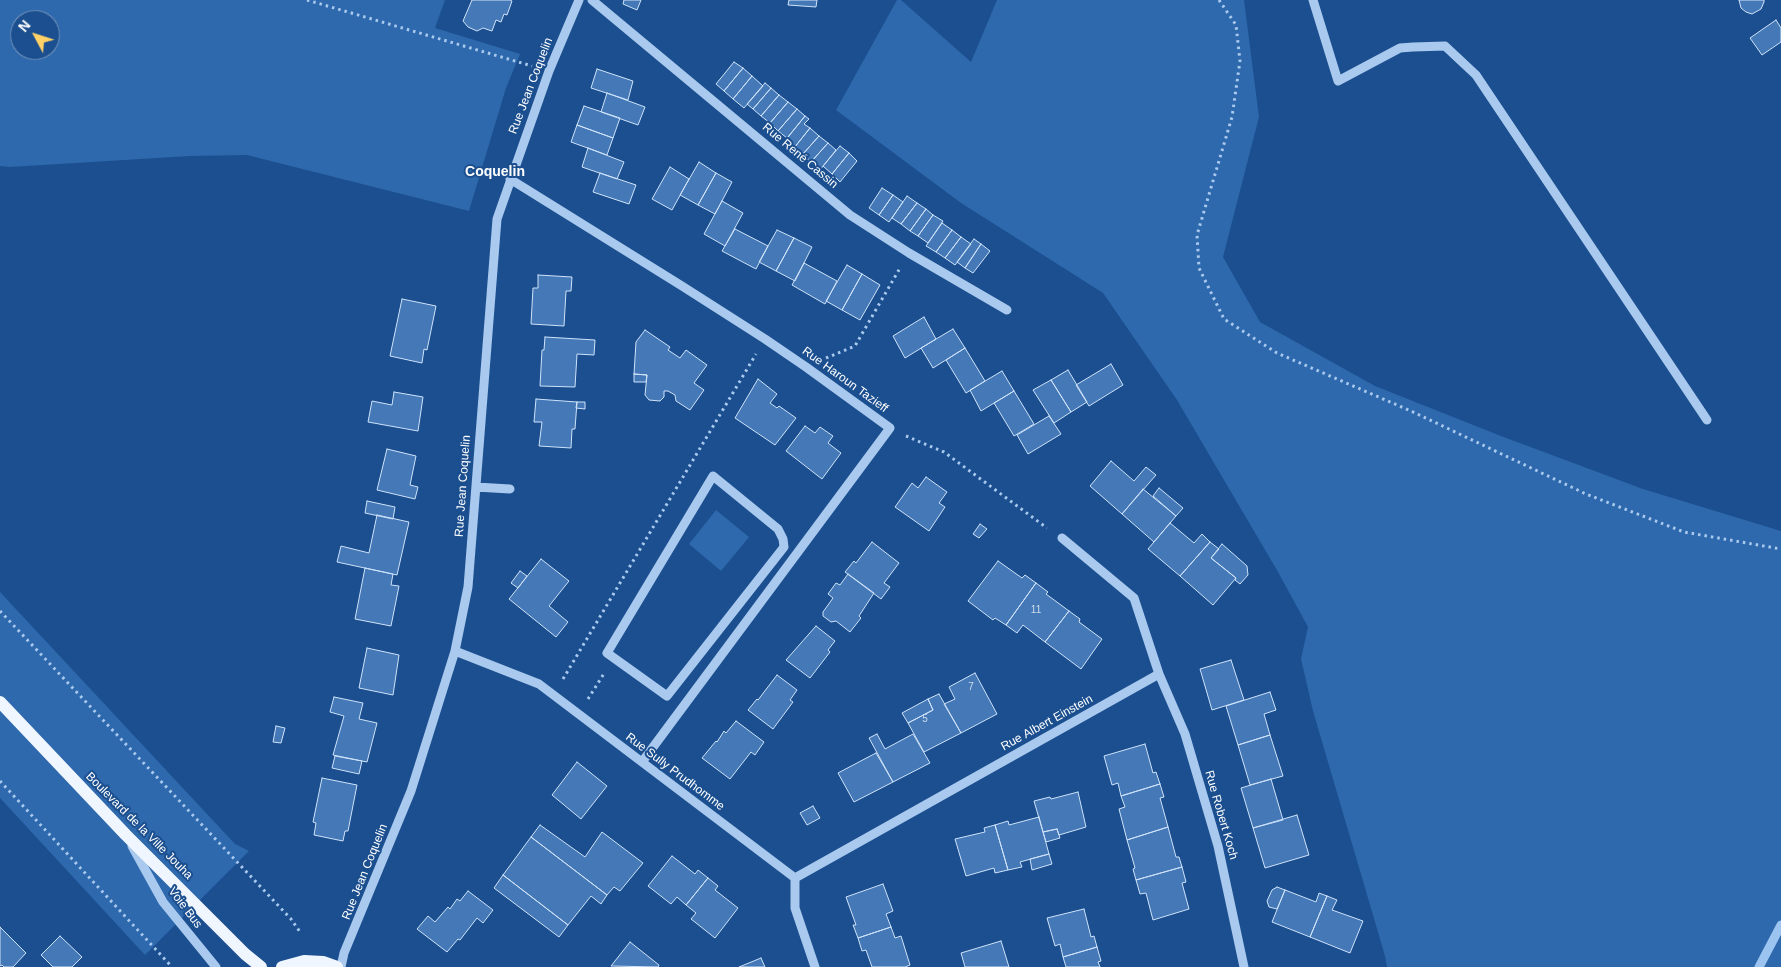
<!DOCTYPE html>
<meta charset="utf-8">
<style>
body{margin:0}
#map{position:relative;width:1781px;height:967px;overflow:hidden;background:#1b4f8f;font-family:Helvetica,sans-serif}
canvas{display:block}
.north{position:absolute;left:10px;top:10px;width:50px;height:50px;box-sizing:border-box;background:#1b4f8f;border:1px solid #7695bc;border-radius:50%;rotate:310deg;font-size:14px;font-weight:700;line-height:20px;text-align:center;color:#fff}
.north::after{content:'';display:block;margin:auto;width:18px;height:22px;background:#ffd166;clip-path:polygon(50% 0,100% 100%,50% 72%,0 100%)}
</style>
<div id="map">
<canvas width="1781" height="967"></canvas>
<div class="north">N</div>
</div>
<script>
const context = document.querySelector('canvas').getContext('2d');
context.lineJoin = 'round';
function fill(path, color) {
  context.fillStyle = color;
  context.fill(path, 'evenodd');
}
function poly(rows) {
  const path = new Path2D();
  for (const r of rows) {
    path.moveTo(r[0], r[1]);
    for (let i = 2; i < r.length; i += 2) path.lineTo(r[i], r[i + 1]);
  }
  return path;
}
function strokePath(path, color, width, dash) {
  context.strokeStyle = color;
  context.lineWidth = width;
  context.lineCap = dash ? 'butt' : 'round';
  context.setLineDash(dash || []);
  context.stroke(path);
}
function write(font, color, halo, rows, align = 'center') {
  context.font = font + ' Helvetica,sans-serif';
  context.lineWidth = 4;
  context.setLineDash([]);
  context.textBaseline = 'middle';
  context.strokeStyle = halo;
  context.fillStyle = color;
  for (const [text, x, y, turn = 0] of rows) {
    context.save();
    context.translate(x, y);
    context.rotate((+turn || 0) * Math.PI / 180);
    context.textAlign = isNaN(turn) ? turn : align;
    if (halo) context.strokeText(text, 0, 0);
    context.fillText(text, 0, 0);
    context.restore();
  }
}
fill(poly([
 [0,0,445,0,435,28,520,54,506,88,469,211,247,155,190,156,10,167,0,166],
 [20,20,50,20,50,50,20,50],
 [897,0,901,0,971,62,997,0,1244,0,1259,117,1223,257,1260,322,1375,386,1501,436,1643,489,1781,531,1781,967,1387,967,1385,956,1313,711,1301,659,1308,627,1278,572,1177,400,1103,293,961,203,836,110],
 [716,510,749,537,721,571,689,544],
 [0,592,235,844,249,851,145,955,0,798]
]), '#2e69ad');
strokePath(poly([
 [1759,967,1781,925]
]), '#9cc4f0', 9);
const building = poly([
 [472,0,510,0,512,1,507,15,504,14,501,22,496,20,492,31,483,28,477,31,468,27,463,21,472,0],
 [624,0,641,0,637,10,623,4,624,0],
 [789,0,817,0,816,7,788,5,789,0],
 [1739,0,1764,0,1764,2,1761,9,1752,14,1746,12,1741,8,1739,0],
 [1776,20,1781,28,1781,42,1762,55,1750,38,1776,20],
 [734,62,743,68,724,91,716,84,734,62],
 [743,68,752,76,733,99,724,91,743,68],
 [597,69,633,81,628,100,591,88,597,69],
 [752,76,763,86,744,108,733,99,752,76],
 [765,83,771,88,753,109,747,104,765,83],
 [771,88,779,95,761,116,753,109,771,88],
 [607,93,645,107,638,125,601,112,607,93],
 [779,95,788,102,770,123,761,116,779,95],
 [788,102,797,109,778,131,770,123,788,102],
 [584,106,620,118,613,138,577,125,584,106],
 [797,109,805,116,787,138,778,131,797,109],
 [805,116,809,119,804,124,810,128,794,148,785,141,805,116],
 [577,125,613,138,607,155,571,142,577,125],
 [810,128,819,136,802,155,794,148,810,128],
 [819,136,828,143,811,162,802,155,819,136],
 [828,143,836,150,820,170,811,162,828,143],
 [840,146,849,153,832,174,823,166,840,146],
 [588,148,624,162,617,179,582,167,588,148],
 [849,153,857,161,840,182,832,174,849,153],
 [699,162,716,173,698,205,680,195,699,162],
 [670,167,689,179,672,210,652,199,670,167],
 [600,173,636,185,629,204,593,192,600,173],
 [716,173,732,182,715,214,698,205,716,173],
 [882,188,893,195,879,215,869,208,882,188],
 [893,195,903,202,889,222,879,215,893,195],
 [907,196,917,203,901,224,892,218,907,196],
 [722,201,743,213,725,246,704,234,722,201],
 [917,203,926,209,910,231,901,224,917,203],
 [926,209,933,215,918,236,910,231,926,209],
 [933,215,943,221,928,243,918,236,933,215],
 [942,223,952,230,936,252,926,246,942,223],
 [735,229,768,246,756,269,722,251,735,229],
 [777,230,794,238,776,271,759,262,777,230],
 [952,230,961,237,945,258,936,252,952,230],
 [961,237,971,244,955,265,945,258,961,237],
 [794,238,812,247,795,281,776,271,794,238],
 [974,239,981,244,965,268,957,262,974,239],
 [981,244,990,251,973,273,965,268,981,244],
 [804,263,837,281,825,304,792,285,804,263],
 [847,265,862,274,842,310,826,301,847,265],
 [862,274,880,285,860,320,842,310,862,274],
 [538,275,572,277,571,291,566,291,564,326,531,324,533,288,538,288,538,275],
 [402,299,436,306,427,350,424,349,422,363,390,356,402,299],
 [924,317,936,339,905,358,893,336,924,317],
 [953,329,965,348,933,368,921,348,953,329],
 [645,330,670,347,668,350,680,358,686,350,707,365,694,383,704,390,690,410,676,401,675,395,668,391,664,391,664,397,660,401,649,400,645,395,647,375,634,374,636,342,645,330],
 [545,337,595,340,594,355,577,354,575,387,540,386,542,350,544,350,545,337],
 [965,348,985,381,966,393,946,360,965,348],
 [1111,364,1123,385,1089,406,1076,385,1111,364],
 [1068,370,1087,402,1071,412,1051,380,1068,370],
 [1002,371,1014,391,981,411,970,390,1002,371],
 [634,374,647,375,646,382,634,382,634,374],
 [758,379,777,394,770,403,777,408,779,406,796,418,775,445,735,418,758,379],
 [1051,380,1071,412,1054,423,1033,390,1051,380],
 [1014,391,1034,424,1014,436,994,403,1014,391],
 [394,392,423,397,418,431,368,422,372,401,392,405,394,392],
 [536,399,577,402,575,429,572,429,571,448,539,446,542,422,534,422,536,399],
 [577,402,585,402,585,409,576,408,577,402],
 [1049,416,1061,434,1028,454,1017,435,1049,416],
 [805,426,815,433,820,427,833,436,828,443,841,453,822,479,786,451,805,426],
 [387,449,416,456,410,485,418,487,415,499,377,490,387,449],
 [1111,461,1134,481,1146,467,1156,475,1122,514,1090,486,1111,461],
 [926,477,947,492,939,503,945,507,929,531,895,507,912,483,918,488,926,477],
 [1159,488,1183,508,1176,516,1153,496,1159,488],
 [1143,489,1176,516,1154,542,1122,514,1143,489],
 [367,501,395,507,393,519,365,513,367,501],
 [377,515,409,522,397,575,337,562,341,546,369,553,377,515],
 [1170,523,1194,543,1202,534,1210,542,1180,576,1148,549,1170,523],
 [980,524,987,529,979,538,973,534,980,524],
 [872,542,899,563,884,583,890,587,881,599,845,572,854,561,856,563,872,542],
 [1210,542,1219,549,1211,558,1236,578,1213,605,1180,576,1210,542],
 [1222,544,1247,566,1248,575,1240,584,1235,580,1236,578,1211,558,1222,544],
 [541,559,569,581,549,606,568,622,556,637,509,599,541,559],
 [998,561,1022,578,1025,575,1036,583,1006,625,995,618,993,620,968,601,998,561],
 [365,568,393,574,391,585,399,586,391,626,355,619,365,568],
 [520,571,527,576,518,588,511,583,520,571],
 [848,574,874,593,859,616,861,618,850,632,836,621,831,622,823,616,823,612,833,598,828,594,836,583,840,585,848,574],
 [1036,583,1048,592,1046,594,1069,611,1045,642,1023,625,1017,633,1006,625,1036,583],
 [1069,611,1080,619,1079,622,1102,639,1081,669,1045,642,1069,611],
 [816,626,835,641,828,650,830,652,810,678,786,660,816,626],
 [367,648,399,655,393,695,359,688,367,648],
 [1231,660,1244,700,1212,710,1200,669,1231,660],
 [975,673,997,714,961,733,944,704,955,699,949,687,975,673],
 [777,675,797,690,790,700,793,702,773,729,748,710,757,699,758,700,777,675],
 [1270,692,1276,710,1264,714,1270,735,1238,745,1226,706,1270,692],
 [939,694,961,733,924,752,908,723,933,710,928,699,939,694],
 [334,697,363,703,359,719,377,723,367,762,333,755,344,716,330,712,334,697],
 [928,699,933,710,908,723,902,713,928,699],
 [736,721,764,742,755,755,751,752,730,779,702,758,716,741,717,742,724,731,726,733,736,721],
 [276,726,285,728,281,743,273,742,276,726],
 [877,734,885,749,913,734,930,763,893,782,869,738,877,734],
 [1270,735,1283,776,1250,785,1238,745,1270,735],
 [1145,744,1153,773,1156,772,1160,784,1121,796,1118,783,1112,785,1104,756,1145,744],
 [876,753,893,782,854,802,838,773,876,753],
 [335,756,362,761,359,774,332,768,335,756],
 [577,762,607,786,581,819,552,795,577,762],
 [322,778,357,785,348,831,345,831,343,841,314,835,316,823,313,822,322,778],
 [1271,779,1283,820,1253,828,1241,788,1271,779],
 [1160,784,1164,797,1160,798,1168,827,1127,840,1119,809,1125,807,1121,796,1160,784],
 [1078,792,1086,827,1059,835,1057,829,1043,832,1034,801,1050,797,1051,799,1078,792],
 [813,806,820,818,807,825,800,813,813,806],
 [1297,815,1309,855,1265,868,1253,828,1297,815],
 [1039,817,1049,854,1020,862,1022,867,1008,870,995,825,1008,821,1009,825,1039,817],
 [540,825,585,857,602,832,643,863,620,891,614,887,607,895,531,837,540,825],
 [995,825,1008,870,995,873,994,868,966,876,955,839,985,832,984,828,995,825],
 [1168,827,1176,857,1179,857,1182,867,1136,880,1133,869,1135,868,1127,840,1168,827],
 [1057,829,1060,838,1046,842,1043,832,1057,829],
 [531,837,607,895,601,904,591,896,568,925,503,875,531,837],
 [1049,854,1052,864,1032,870,1030,859,1049,854],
 [672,856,695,874,698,870,708,878,686,905,677,897,671,904,648,886,672,856],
 [1182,867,1186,882,1182,883,1189,909,1153,920,1146,893,1140,894,1136,880,1182,867],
 [503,875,568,925,559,937,494,888,503,875],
 [708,878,718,886,715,890,738,908,715,938,691,919,696,913,686,905,708,878],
 [883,884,893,911,886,914,891,927,858,938,853,925,856,925,846,897,883,884],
 [1277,887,1285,890,1277,909,1269,907,1267,901,1272,890,1277,887],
 [1285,890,1316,902,1319,893,1327,896,1310,937,1272,922,1285,890],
 [468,891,493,910,483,923,477,918,460,940,458,939,447,952,417,929,428,916,435,922,448,907,450,909,457,899,460,901,468,891],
 [1327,896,1337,900,1332,910,1363,921,1350,953,1310,937,1327,896],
 [1084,909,1091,937,1094,936,1097,947,1063,957,1060,944,1055,946,1047,918,1084,909],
 [0,927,26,953,13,967,4,967,2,965,0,966,0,927],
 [891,927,895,938,901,936,910,965,905,967,872,967,866,950,862,951,858,938,891,927],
 [60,936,82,957,72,967,53,967,41,955,60,936],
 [1001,941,1009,967,965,967,961,953,1001,941],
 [630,942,659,965,658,967,611,966,630,942],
 [1097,947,1101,961,1098,962,1100,967,1066,967,1063,957,1097,947],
 [761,958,765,967,739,967,761,958]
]);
fill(building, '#4478b7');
strokePath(building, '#cfe3fa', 1);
strokePath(poly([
 [307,0,532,66],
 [1219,0,1236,25,1240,61,1232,117,1197,235,1199,268,1224,319,1277,353,1411,411,1586,494,1684,532,1781,549],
 [826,358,855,346,900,268],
 [906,436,944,452,1047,528],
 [0,611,291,919,300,932],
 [563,679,756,354],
 [588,699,605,672],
 [0,781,172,967]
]), '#a9c9ee', 3, [2.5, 4]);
strokePath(poly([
 [592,0,850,215,909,253,1007,310],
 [1313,0,1338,81,1400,48,1413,47,1445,46,1476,75,1707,420],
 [510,179,682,286,765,339,806,367,890,428,642,762],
 [713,476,778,529,783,539,784,547,667,696,607,653,713,476],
 [476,487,510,489],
 [455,651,539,684,795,878,795,908,815,967],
 [1159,674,1185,734,1218,846,1244,967],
 [132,846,163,902,216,967],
 [795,878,1159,674,1134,598,1062,538],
 [341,967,344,953,411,791,455,651,468,587,497,219,549,71,579,0]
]), '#a9c9ee', 9);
strokePath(poly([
 [0,702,126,835,245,954,261,967],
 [282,967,304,961,323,962,337,967]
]), '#f0f6ff', 12);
write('10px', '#d0dded', null, [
 ["11",1036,610],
 ["7",971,687],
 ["5",925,719]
]);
write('12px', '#fff', '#1b4f8f', [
 ["Rue Jean Coquelin",531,86,-69],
 ["Rue René Cassin",800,156,40],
 ["Rue Haroun Tazieff",845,380,36],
 ["Rue Jean Coquelin",463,486,-86],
 ["Rue Albert Einstein",1047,723,-29],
 ["Rue Sully Prudhomme",675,772,37],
 ["Rue Robert Koch",1221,815,74],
 ["Boulevard de la Ville Jouha",139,826,45],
 ["Rue Jean Coquelin",365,872,-68],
 ["Voie Bus",185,908,53]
]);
write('bold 14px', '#fff', '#1b4f8f', [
 ["Coquelin",495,172]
]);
</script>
